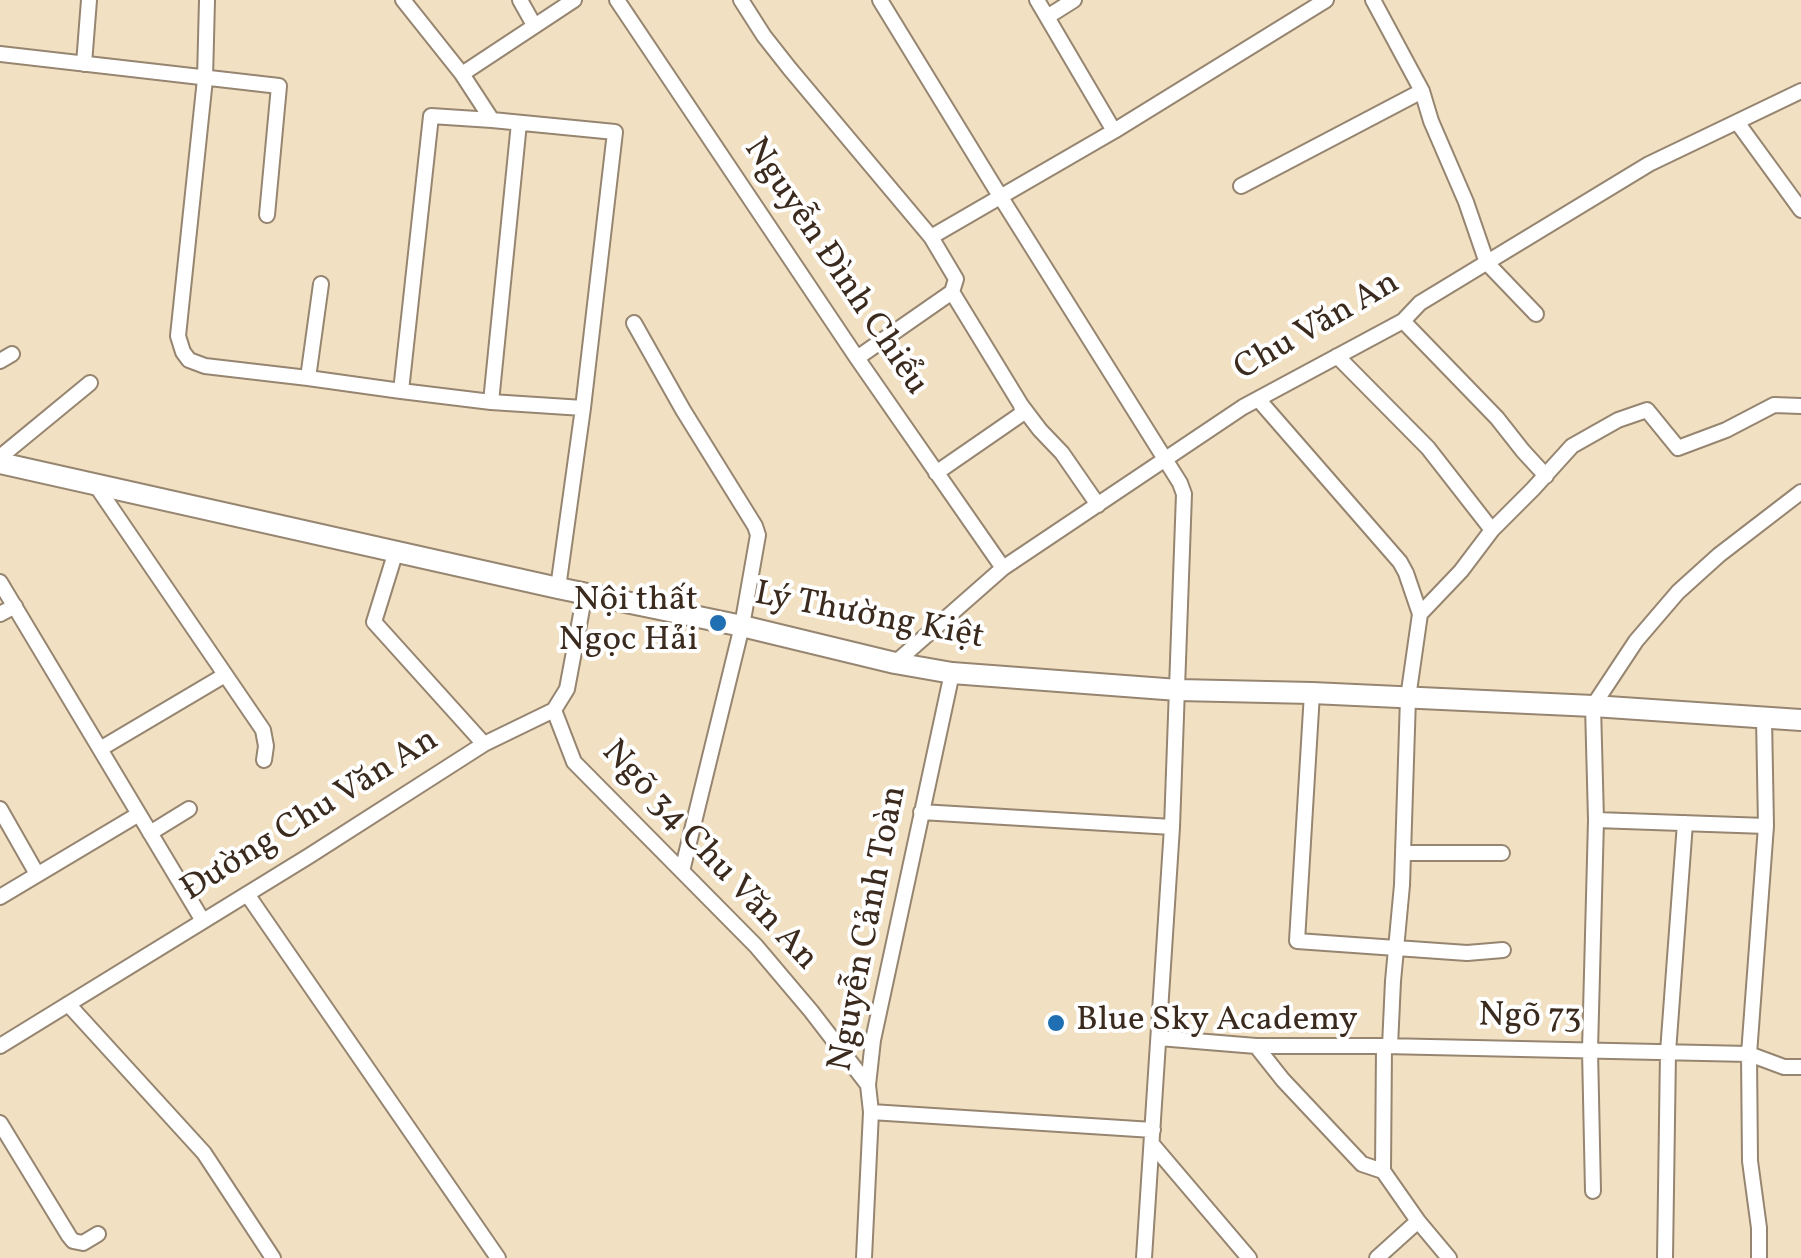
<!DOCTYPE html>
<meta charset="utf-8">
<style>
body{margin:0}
canvas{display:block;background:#f1e0c1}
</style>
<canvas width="1801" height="1258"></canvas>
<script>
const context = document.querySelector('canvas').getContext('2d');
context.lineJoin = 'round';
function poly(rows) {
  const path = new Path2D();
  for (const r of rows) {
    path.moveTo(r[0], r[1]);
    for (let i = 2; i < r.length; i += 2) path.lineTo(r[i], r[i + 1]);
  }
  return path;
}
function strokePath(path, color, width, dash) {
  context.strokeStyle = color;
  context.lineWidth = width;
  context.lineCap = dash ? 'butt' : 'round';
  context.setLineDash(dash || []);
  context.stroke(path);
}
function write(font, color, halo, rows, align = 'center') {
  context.font = font + ' Vollkorn,serif';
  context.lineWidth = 8;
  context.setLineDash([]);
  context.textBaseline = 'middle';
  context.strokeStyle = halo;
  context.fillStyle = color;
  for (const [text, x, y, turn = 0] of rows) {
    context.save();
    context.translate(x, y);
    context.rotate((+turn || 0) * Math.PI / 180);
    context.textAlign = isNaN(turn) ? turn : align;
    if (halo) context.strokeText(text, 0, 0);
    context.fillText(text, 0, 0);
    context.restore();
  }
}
const street = poly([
 [207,0,205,79,178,336,183,352,189,360,205,366,308,378],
 [403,0,462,74,574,0],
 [520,0,534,25],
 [617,0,857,358,1003,568],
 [741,0,764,36,790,69,931,237,956,279,952,292,857,358],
 [880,0,1000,196,1180,483,1184,494,1172,827,1144,1258],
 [1037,0,1114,131],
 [1373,0,1422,91],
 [1047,17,1074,0],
 [0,54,279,86,267,215],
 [84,64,89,0],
 [462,74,492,120,615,132,583,408,491,402,519,123],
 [1737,122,1801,210],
 [1241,186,1422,91,1431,121,1466,202,1487,263,1536,314],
 [931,237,1114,131,1326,0],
 [321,284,308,378,401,391],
 [1403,321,1497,418,1523,451,1546,476],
 [634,323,683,410,755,526,758,535,742,626,682,871],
 [1337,356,1428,448,1492,530],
 [0,361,12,354],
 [1258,399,1400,562,1406,573,1420,614],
 [491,402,401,391,431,116,492,120],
 [1021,405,1040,430,1062,453,1098,505],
 [0,457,90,383],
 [936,473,1020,415,1022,411,1021,405,952,292],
 [95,484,263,730,266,746,264,760],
 [396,551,374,622,484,744],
 [0,582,203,921],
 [558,588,583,408],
 [0,614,15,606],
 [895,663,1003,568,1243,407,1403,321,1420,303,1649,164,1801,91],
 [1312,693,1297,941,1467,953,1503,950],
 [554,710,574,762,756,946,811,1011,868,1085],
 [100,749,225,675],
 [0,809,37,874],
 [921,812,1172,827],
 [1596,820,1766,826],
 [150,833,189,809],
 [1403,853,1502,853],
 [247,894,498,1258],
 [0,897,139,814],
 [68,1004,204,1153,273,1258],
 [1159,1038,1256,1046,1384,1046,1749,1054,1784,1067,1801,1067],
 [0,1046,309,856,484,744,554,710,567,689,585,593],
 [1256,1046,1283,1080,1362,1164,1383,1171,1418,1221,1449,1258],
 [1390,1046,1393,981,1402,885,1408,698,1420,614,1461,571,1492,530,1533,489,1572,446,1618,420,1647,410,1678,448,1726,430,1774,405,1801,406],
 [871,1112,1153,1130],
 [0,1123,69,1236,73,1241,83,1243,98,1234],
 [1152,1144,1249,1258],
 [1383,1171,1384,1046],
 [1593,1191,1590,1050,1596,820,1593,706,1636,641,1678,592,1719,555,1801,492],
 [864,1258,871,1112,868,1085,873,1040,952,673],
 [1377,1258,1418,1221],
 [1665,1258,1668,1052,1685,823],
 [1759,1258,1759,1228,1750,1161,1749,1054,1766,826,1764,718]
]);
const secondary = poly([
 [0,463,558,588,742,626,895,663,952,673,1178,690,1312,693,1593,706,1801,720]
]);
strokePath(street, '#968570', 18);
strokePath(secondary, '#968570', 24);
strokePath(street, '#fff', 14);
strokePath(secondary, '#fff', 20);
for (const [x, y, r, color] of [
 [718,623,10,"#1f6fb2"],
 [1056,1023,10,"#1f6fb2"]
]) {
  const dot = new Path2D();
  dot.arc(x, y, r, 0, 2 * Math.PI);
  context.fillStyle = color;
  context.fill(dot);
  strokePath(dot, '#fff', 4);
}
write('35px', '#3b2a1e', '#fff', [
 ["Nguyễn Đình Chiểu",834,268,56],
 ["Chu Văn An",1318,328,-30],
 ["Lý Thường Kiệt",869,618,11],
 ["Đường Chu Văn An",311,817,-32],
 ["Ngõ 34 Chu Văn An",708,857,47],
 ["Nguyễn Cảnh Toàn",870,929,-79],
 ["Ngõ 73",1530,1019,1]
]);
write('35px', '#3b2a1e', '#fff', [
 ["Nội thất",698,603],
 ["Ngọc Hải",698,643],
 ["Blue Sky Academy",1076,1023,"left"]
], 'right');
</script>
